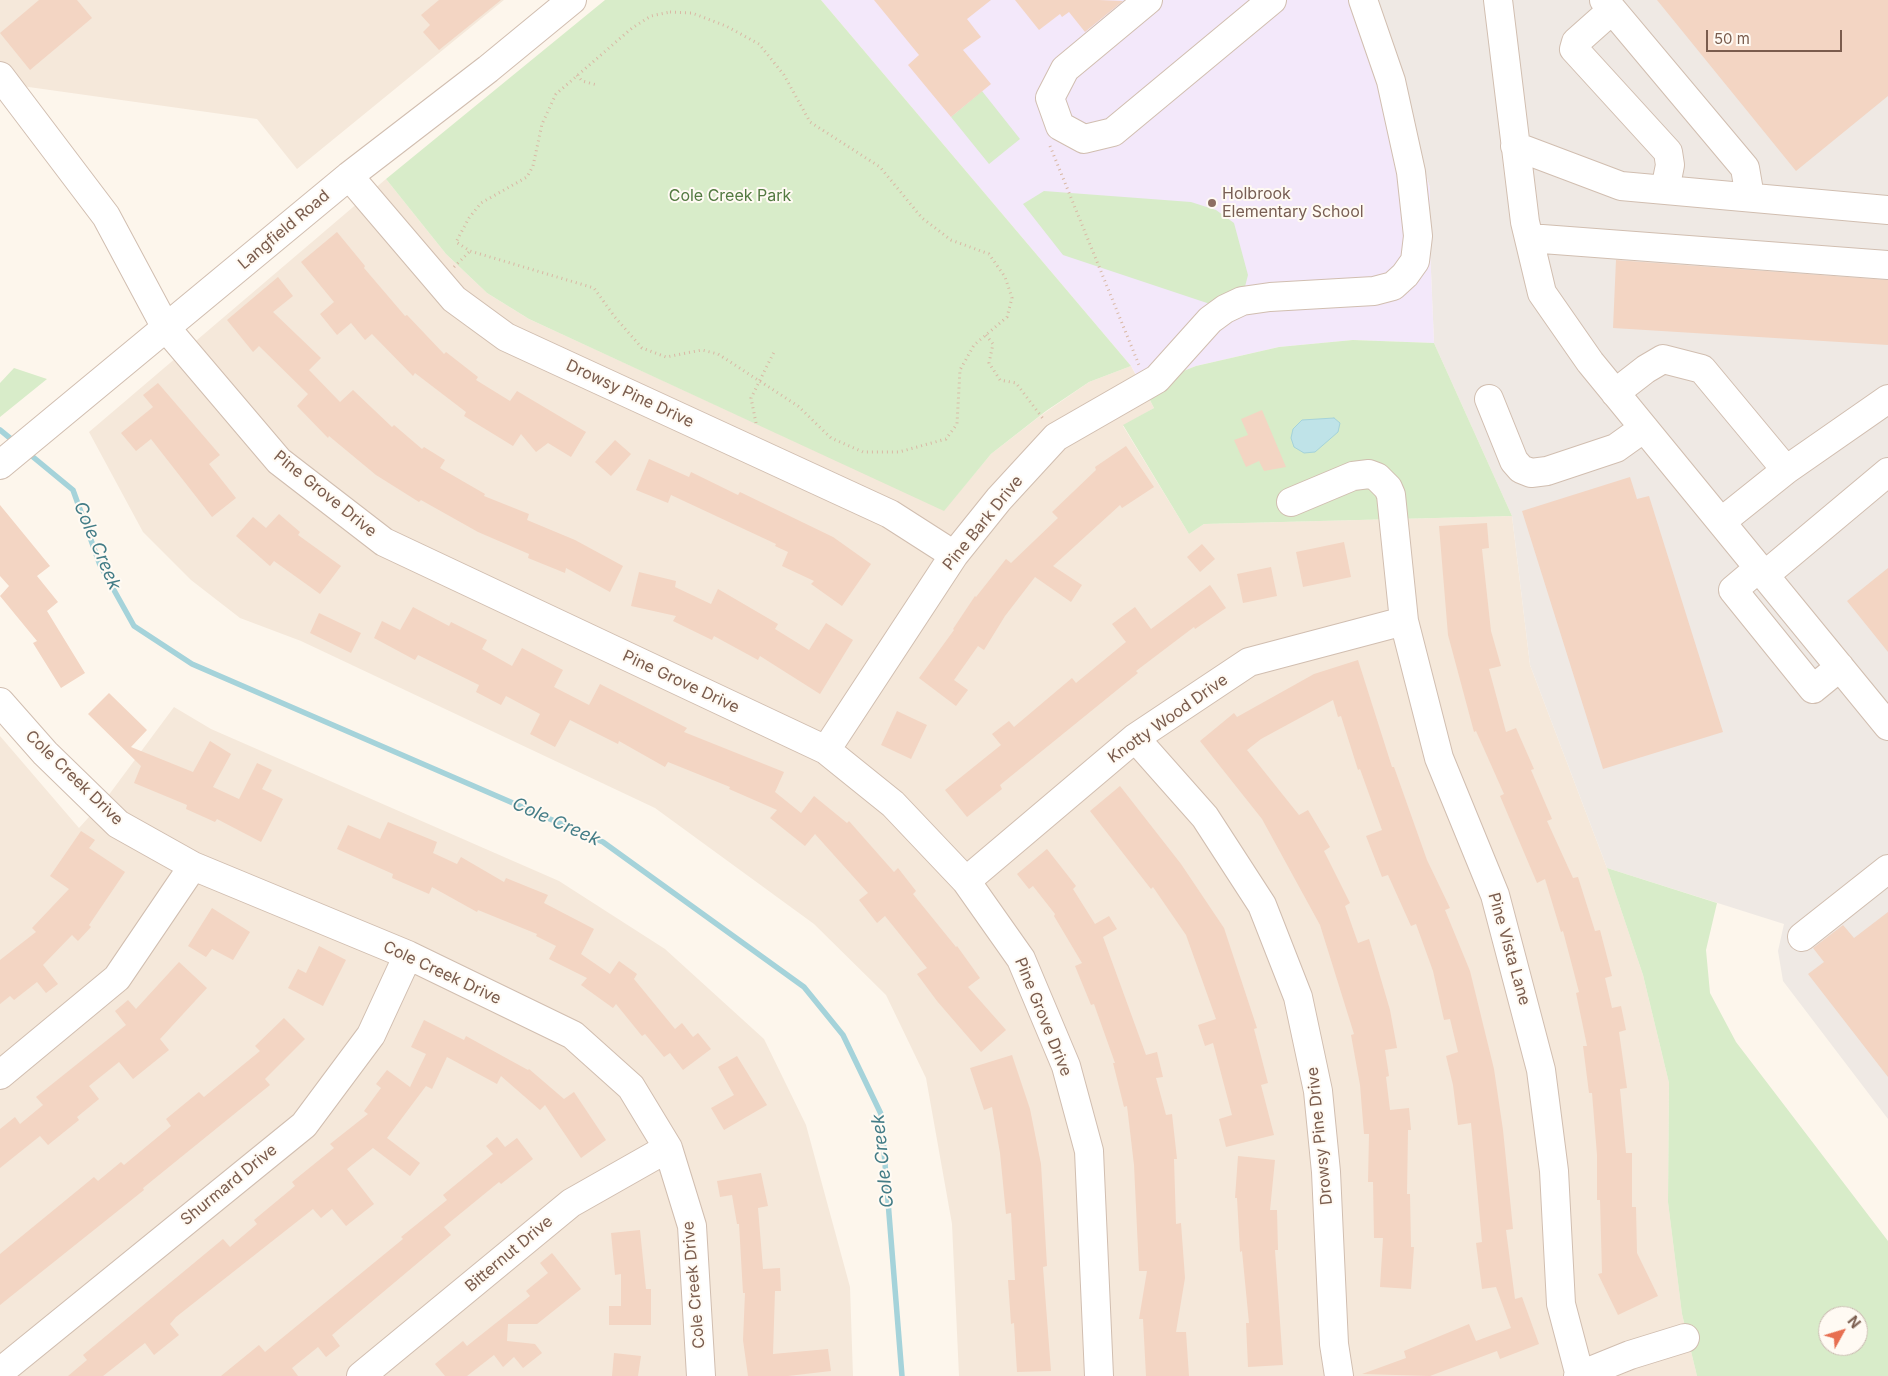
<!DOCTYPE html>
<style>
body{margin:0}
#map{position:relative;width:1888px;height:1376px;overflow:hidden;background:#fdf6ec;font-family:Inter,sans-serif}
canvas{display:block}
.north{position:absolute;left:1818px;top:1306px;width:50px;height:50px;box-sizing:border-box;background:#fffaf3;border:1px solid #cabbb1;border-radius:50%;rotate:51deg;font-size:14px;font-weight:700;line-height:20px;text-align:center;color:#7a5c4d}
.north::after{content:'';display:block;margin:auto;width:18px;height:22px;background:#e76f51;clip-path:polygon(50% 0,100% 100%,50% 72%,0 100%)}
.scale{position:absolute;left:1706px;top:30px;width:136px;height:22px;box-sizing:border-box;border:2px solid #7a5c4d;border-top:0;padding-left:6px;font-size:15px;line-height:18px;white-space:nowrap;color:#7a5c4d;-webkit-text-stroke:4px #fffaf3;paint-order:stroke}
</style>
<div id="map">
<canvas width="1888" height="1376"></canvas>
<div class="north">N</div>
<div class="scale">50 m</div>
</div>
<script>
const context = document.querySelector('canvas').getContext('2d');
context.lineJoin = 'round';
function fill(path, color) {
  context.fillStyle = color;
  context.fill(path, 'evenodd');
}
function poly(rows) {
  const path = new Path2D();
  for (const r of rows) {
    path.moveTo(r[0], r[1]);
    for (let i = 2; i < r.length; i += 2) path.lineTo(r[i], r[i + 1]);
  }
  return path;
}
function strokePath(path, color, width, dash) {
  context.strokeStyle = color;
  context.lineWidth = width;
  context.lineCap = dash ? 'butt' : 'round';
  context.setLineDash(dash || []);
  context.stroke(path);
}
function write(font, color, halo, rows, align = 'center') {
  context.font = font + ' Inter,sans-serif';
  context.lineWidth = 4;
  context.setLineDash([]);
  context.textBaseline = 'middle';
  context.strokeStyle = halo;
  context.fillStyle = color;
  for (const [text, x, y, turn = 0] of rows) {
    context.save();
    context.translate(x, y);
    context.rotate((+turn || 0) * Math.PI / 180);
    context.textAlign = isNaN(turn) ? turn : align;
    if (halo) context.strokeText(text, 0, 0);
    context.fillText(text, 0, 0);
    context.restore();
  }
}
fill(poly([
 [0,0,504,0,297,169,257,119,0,83],
 [386,179,446,254,487,293,529,319,944,510,991,454,1040,416,1089,382,1131,366,1154,408,1123,426,1189,534,1204,524,1512,516,1530,665,1607,868,1643,975,1669,1083,1668,1202,1682,1314,1697,1376,959,1376,952,1224,926,1078,886,995,814,924,655,808,301,641,240,618,191,580,143,532,89,432],
 [174,707,211,729,559,881,665,949,764,1039,806,1125,850,1287,853,1376,0,1376,0,736,79,828,108,796]
]), '#f5e8da');
fill(poly([
 [1372,0,1888,0,1888,1119,1783,981,1778,951,1784,924,1607,868,1530,665,1512,516,1434,343,1430,248,1430,188]
]), '#efe9e4');
fill(poly([
 [821,0,1372,0,1430,188,1430,248,1434,343,1353,340,1279,347,1196,366,1143,387,1131,366]
]), '#f3e8fa');
fill(poly([
 [605,0,821,0,1131,366,1089,382,1046,411,991,454,944,511,529,319,487,293,446,254,386,179],
 [982,91,1020,139,989,164,951,117],
 [1044,191,1191,202,1216,210,1234,223,1248,275,1240,306,1207,303,1063,255,1023,204],
 [1353,340,1434,343,1512,516,1204,524,1189,534,1123,425,1154,408,1143,387,1196,366,1279,347],
 [14,368,47,379,0,417,0,383],
 [1607,868,1717,903,1706,950,1710,993,1736,1042,1888,1241,1888,1376,1697,1376,1682,1314,1668,1202,1669,1083,1643,975],
 [1828,1316,1858,1316,1858,1346,1828,1346]
]), '#d8ecc9');
const water = poly([
 [1334,418,1340,423,1338,432,1315,452,1304,453,1294,447,1291,438,1293,429,1302,420,1334,418]
]);
fill(water, '#bfe3e8');
strokePath(water, '#a5d3da', 1);
strokePath(poly([
 [0,430,16,443],
 [27,452,73,490,100,565,134,626,192,664,603,842,804,987,843,1035,881,1114,902,1376]
]), '#a5d3da', 5.5);
fill(poly([
 [39,0,77,0,92,18,30,70,0,33],
 [439,0,501,0,439,50,423,32,430,25,421,15],
 [874,0,991,0,967,19,981,37,963,50,991,84,951,117,908,65,919,55],
 [1015,0,1099,0,1123,1,1085,32,1069,12,1062,17,1060,14,1039,30],
 [1657,0,1888,0,1888,96,1796,171],
 [337,232,365,266,364,268,405,316,407,315,444,354,446,352,478,377,476,380,510,401,517,391,586,432,571,457,548,443,536,452,521,434,513,446,464,416,466,412,415,373,413,376,372,334,365,340,351,323,337,335,320,314,334,302,301,262],
 [1616,260,1888,280,1888,345,1613,328],
 [278,277,293,296,273,312,321,358,309,370,340,402,353,390,392,427,394,425,422,449,424,447,445,460,440,468,485,494,484,496,529,514,527,520,575,540,623,566,610,592,566,568,565,573,528,558,529,554,478,532,421,500,419,502,376,475,329,436,328,438,297,406,308,394,259,346,253,352,227,320],
 [158,383,220,455,209,464,236,498,212,517,151,439,136,451,121,433,153,407,143,395],
 [1262,410,1286,467,1264,471,1259,461,1246,467,1234,440,1248,435,1241,419],
 [615,440,631,454,611,476,595,462],
 [1126,446,1154,487,1122,508,1120,505,1053,566,1082,585,1071,602,1035,577,1005,616,984,650,978,646,954,680,968,690,956,706,919,678,954,630,953,629,975,596,976,597,1006,559,1011,563,1058,518,1052,512,1096,470,1095,467],
 [649,459,689,477,691,472,738,495,740,492,833,537,871,564,842,606,811,584,814,581,782,566,788,552,775,546,776,544,671,495,668,503,636,490],
 [1630,477,1637,499,1649,496,1723,732,1603,769,1522,511],
 [0,505,50,566,37,576,58,602,47,611,85,673,61,688,33,643,37,641,0,596,9,586,0,576],
 [279,514,300,532,298,535,341,566,320,594,274,561,270,566,236,536,253,517,266,528],
 [1487,523,1489,548,1482,549,1491,631,1501,666,1489,669,1506,732,1516,728,1534,769,1531,770,1552,819,1547,821,1573,878,1578,877,1595,931,1600,930,1612,976,1605,978,1612,1008,1621,1006,1626,1030,1619,1032,1627,1088,1620,1089,1626,1153,1632,1153,1632,1207,1636,1207,1637,1253,1658,1296,1618,1315,1598,1274,1602,1273,1600,1200,1597,1200,1597,1155,1592,1093,1589,1093,1583,1046,1587,1046,1576,993,1579,992,1563,931,1561,932,1545,879,1537,883,1500,796,1504,794,1476,731,1474,732,1448,635,1439,526],
 [1344,542,1351,577,1303,587,1296,552],
 [1202,544,1215,559,1200,572,1187,557],
 [1271,567,1277,596,1243,603,1237,574],
 [1888,568,1888,652,1847,601],
 [639,572,676,581,675,587,711,604,718,589,778,624,775,629,809,650,826,623,853,640,820,694,760,656,758,660,714,636,712,640,673,621,676,616,631,606],
 [1210,585,1226,608,1195,629,1194,627,1136,671,1138,673,1000,785,1002,789,967,817,945,790,1001,745,992,734,1009,721,1014,727,1072,678,1076,683,1126,642,1112,624,1135,607,1151,629],
 [413,607,449,626,451,622,487,640,482,649,512,666,522,648,563,670,554,687,589,705,600,684,687,728,684,732,784,772,775,792,801,813,814,796,847,823,849,821,894,872,898,868,916,891,913,894,956,947,957,946,980,978,968,987,1006,1030,981,1052,937,1001,917,974,927,968,885,916,877,923,859,900,868,893,815,834,805,846,770,818,777,810,729,789,730,787,668,762,665,767,619,741,618,744,570,720,555,747,530,734,540,714,506,696,501,705,476,692,479,685,418,655,415,660,374,638,382,621,400,630],
 [319,613,361,633,351,653,310,633],
 [1358,660,1392,767,1394,767,1427,860,1450,908,1445,910,1470,971,1494,1069,1503,1130,1513,1229,1506,1230,1515,1299,1522,1297,1539,1344,1500,1359,1497,1351,1430,1376,1362,1374,1406,1358,1404,1351,1469,1324,1476,1341,1511,1328,1496,1287,1482,1289,1476,1243,1482,1242,1471,1123,1458,1125,1453,1085,1446,1056,1458,1052,1450,1019,1444,1020,1433,971,1416,924,1411,926,1388,875,1382,877,1366,836,1382,830,1360,769,1358,770,1341,716,1338,717,1333,700,1261,739,1247,750,1299,815,1308,810,1330,847,1324,851,1350,903,1345,906,1358,943,1369,939,1375,959,1390,1010,1397,1048,1385,1050,1389,1076,1386,1077,1390,1110,1409,1108,1411,1130,1408,1130,1407,1194,1410,1194,1411,1247,1414,1247,1411,1289,1380,1287,1383,1238,1374,1238,1373,1182,1368,1182,1369,1134,1364,1134,1360,1085,1351,1035,1354,1034,1320,925,1262,819,1200,741,1234,713,1237,717,1314,674],
 [109,693,147,730,131,747,193,772,210,741,231,754,213,787,239,799,257,763,272,770,262,789,283,799,261,842,217,819,215,822,186,809,187,805,134,783,141,766,88,714],
 [897,711,927,725,911,759,881,745],
 [1120,786,1181,864,1224,928,1257,1028,1254,1029,1268,1083,1261,1085,1274,1135,1226,1147,1219,1119,1232,1115,1213,1043,1205,1046,1198,1025,1216,1019,1186,935,1153,887,1151,889,1090,811],
 [388,822,437,842,433,853,457,864,461,857,504,882,506,878,548,895,544,903,594,929,581,954,610,974,619,961,637,974,634,979,675,1029,682,1023,693,1037,698,1033,711,1049,683,1070,670,1053,664,1057,645,1034,642,1036,616,1004,613,1008,581,985,587,978,549,959,556,946,536,936,537,934,478,910,477,912,432,887,429,894,392,878,393,874,337,849,348,825,380,839],
 [81,831,95,840,89,848,125,872,89,925,91,927,78,941,72,935,43,965,58,984,46,993,37,982,14,1000,10,996,0,1004,0,960,36,932,32,928,69,889,50,876],
 [1047,849,1076,886,1073,889,1095,924,1109,916,1117,929,1103,937,1146,1055,1157,1052,1163,1077,1156,1078,1166,1115,1172,1114,1177,1159,1174,1159,1176,1224,1181,1223,1185,1278,1176,1332,1186,1332,1189,1376,1146,1376,1143,1319,1139,1319,1147,1271,1139,1271,1134,1165,1127,1106,1124,1107,1113,1063,1115,1063,1094,1004,1091,1005,1075,966,1082,963,1054,916,1055,914,1033,886,1029,889,1017,874],
 [212,908,250,932,233,960,212,949,206,957,188,946],
 [1888,912,1888,1077,1808,974,1824,962,1813,948,1843,925,1854,938],
 [319,946,346,960,323,1006,288,988,298,969,306,973],
 [179,962,207,988,160,1039,169,1050,133,1079,119,1062,89,1086,99,1099,77,1117,79,1120,48,1145,40,1136,0,1168,0,1129,15,1117,20,1124,43,1105,36,1097,126,1025,115,1011,128,1000,136,1009],
 [284,1018,305,1039,265,1079,270,1085,143,1188,144,1190,0,1305,0,1254,94,1177,98,1181,121,1162,124,1165,171,1126,166,1119,199,1092,204,1097,260,1051,255,1046],
 [424,1020,464,1040,466,1036,528,1070,529,1069,564,1099,574,1092,606,1140,581,1158,545,1105,540,1110,501,1076,497,1084,447,1057,432,1089,426,1086,387,1138,420,1163,410,1176,373,1148,347,1169,374,1204,346,1226,332,1209,321,1218,313,1209,176,1317,170,1324,179,1335,154,1355,145,1343,103,1376,68,1376,87,1360,83,1355,223,1239,230,1247,257,1224,254,1220,295,1186,292,1182,334,1148,330,1144,368,1114,364,1111,381,1088,376,1084,387,1070,410,1087,426,1054,411,1047],
 [1012,1055,1030,1109,1041,1164,1047,1266,1043,1267,1051,1371,1017,1372,1014,1323,1011,1324,1008,1280,1015,1280,1011,1213,1006,1214,1000,1153,992,1107,984,1110,970,1068],
 [737,1056,767,1105,724,1130,711,1108,734,1095,718,1067],
 [497,1137,505,1147,517,1138,533,1159,501,1184,499,1182,444,1227,451,1235,332,1335,340,1346,326,1357,318,1347,292,1368,298,1376,221,1376,259,1345,265,1352,403,1239,401,1237,447,1200,443,1195,493,1154,486,1146],
 [1238,1156,1275,1160,1270,1210,1277,1210,1278,1250,1275,1250,1283,1365,1248,1367,1246,1323,1249,1323,1242,1251,1240,1252,1237,1198,1235,1198],
 [761,1173,768,1206,758,1208,763,1269,780,1268,781,1291,775,1291,773,1354,828,1349,831,1371,788,1376,748,1376,743,1340,745,1293,743,1293,739,1224,737,1224,732,1195,720,1197,717,1181],
 [640,1230,646,1289,651,1289,651,1325,609,1325,609,1306,621,1306,621,1274,615,1275,611,1233],
 [552,1253,581,1289,537,1324,508,1324,507,1341,535,1344,542,1353,523,1368,514,1357,503,1367,494,1355,467,1376,445,1376,435,1364,463,1341,467,1346,530,1296,526,1291,548,1273,540,1263],
 [614,1353,641,1356,638,1376,612,1376]
]), '#f3d5c3');
const minor = poly([
 [1148,0,1065,69,1050,98,1060,126,1084,139,1113,132,1272,0],
 [1498,0,1525,222,1542,293,1590,362,1888,726],
 [1604,0,1745,168,1750,197],
 [1612,10,1576,42,1574,49,1668,152,1670,165,1665,190],
 [0,76,106,216,166,328,279,461,384,542,826,750,893,804,966,881,1021,959,1066,1066,1089,1151,1099,1376],
 [1515,146,1621,186,1888,210],
 [349,176,454,299,506,337,890,514,954,555],
 [1529,238,1888,265],
 [1615,393,1646,369,1663,359,1702,369,1786,470,1721,522],
 [1489,399,1514,461,1521,469,1531,473,1547,471,1616,448,1644,428],
 [0,465,349,176,488,69,572,0],
 [1786,470,1888,399],
 [1291,502,1353,476,1369,474,1377,477,1388,488,1391,495,1404,621,1439,758,1495,895,1541,1070,1554,1171,1561,1304,1580,1376],
 [1759,568,1733,590,1813,689,1840,667],
 [1765,575,1888,472],
 [0,702,45,753,118,824,193,866,408,955,573,1035,631,1087,668,1148,692,1226,701,1376],
 [1135,738,1205,817,1262,905,1298,997,1318,1091,1326,1172,1334,1344,1339,1376],
 [826,750,954,555,999,499,1056,437,1157,379,1210,320,1225,309,1242,301,1270,297,1374,291,1393,286,1405,275,1415,261,1418,236,1411,172,1391,81,1363,0],
 [966,881,1135,738,1249,662,1404,621],
 [1802,937,1888,869],
 [0,1075,117,978,193,866],
 [0,1372,304,1125,371,1035,408,955],
 [361,1376,571,1203,668,1148],
 [1578,1376,1630,1355,1685,1338]
]);
strokePath(minor, '#d1beb0', 30);
strokePath(poly([
 [670,12,692,13,726,26,759,44,784,75,810,122,880,167,922,218,951,240,989,254,1005,277,1012,298,1007,317,974,345,960,370,957,424,946,439,899,452,863,452,831,438,798,406,718,354,702,350,666,357,642,348,614,316,594,288,470,251,456,242,469,218,481,203,527,177,533,166,542,124,556,94,632,28,651,16,670,12],
 [577,75,582,81,597,85],
 [1050,146,1139,365],
 [454,267,470,251],
 [986,335,993,344,989,363,1000,380,1016,383,1044,420],
 [756,423,751,398,775,350]
]), '#d9b8a5', 3, [1, 4]);
strokePath(minor, '#fff', 28);
for (const [x, y, r, color] of [
 [1212,203,5,"#8d6e63"]
]) {
  const dot = new Path2D();
  dot.arc(x, y, r, 0, 2 * Math.PI);
  context.fillStyle = color;
  context.fill(dot);
  strokePath(dot, '#fffaf3', 2);
}
write('16px', '#785e54', '#fffaf3', [
 ["Holbrook",1222,194],
 ["Elementary School",1222,212]
], 'left');
write('16px', '#537a41', '#fffaf3', [
 ["Cole Creek Park",730,196]
]);
write('16px', '#7a5c4d', '#fffaf3', [
 ["Langfield Road",284,230,-40],
 ["Drowsy Pine Drive",630,394,25],
 ["Pine Grove Drive",325,494,39],
 ["Pine Bark Drive",983,523,-51],
 ["Pine Grove Drive",681,682,25],
 ["Knotty Wood Drive",1168,719,-35],
 ["Cole Creek Drive",74,778,44],
 ["Pine Vista Lane",1509,949,74],
 ["Cole Creek Drive",442,973,25],
 ["Pine Grove Drive",1043,1017,68],
 ["Drowsy Pine Drive",1320,1136,-96],
 ["Shurmard Drive",229,1185,-39],
 ["Bitternut Drive",509,1254,-40],
 ["Cole Creek Drive",694,1285,-95]
]);
write('italic 18px', '#437c86', '#fffaf3', [
 ["Cole Creek",97,546,67],
 ["Cole Creek",556,822,24],
 ["Cole Creek",883,1161,-96]
]);
</script>
